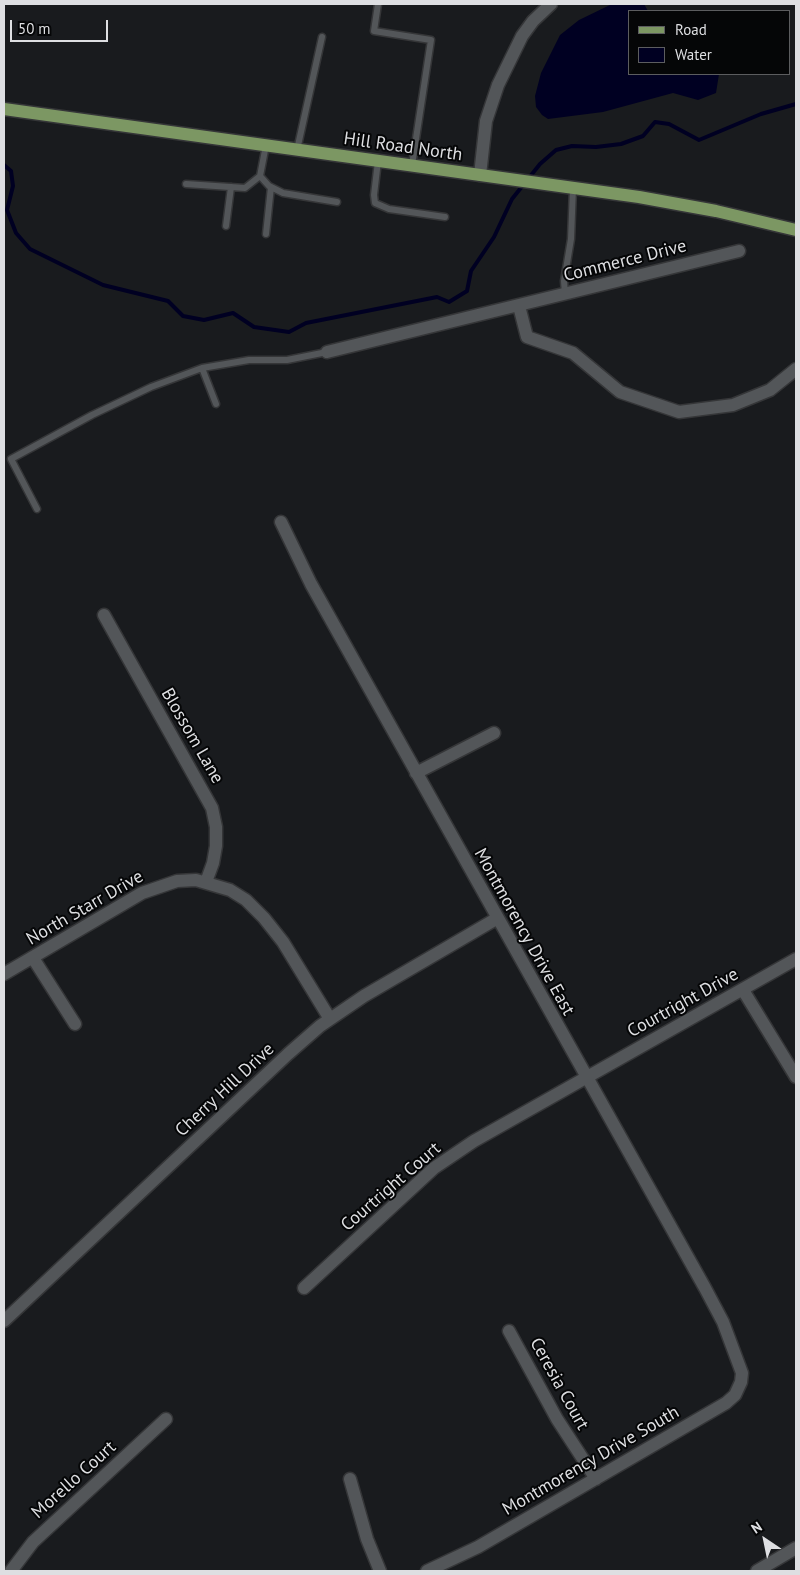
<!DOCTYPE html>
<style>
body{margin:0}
#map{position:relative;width:800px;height:1575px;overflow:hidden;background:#191b1e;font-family:"PT Sans",sans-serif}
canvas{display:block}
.frame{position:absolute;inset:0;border:5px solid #dedfe2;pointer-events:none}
.legend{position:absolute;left:628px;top:10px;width:162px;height:65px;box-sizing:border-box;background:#050607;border:1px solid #5c5d5f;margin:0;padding:6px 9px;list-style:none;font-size:15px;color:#dedfe2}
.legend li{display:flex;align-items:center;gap:10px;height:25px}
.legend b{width:25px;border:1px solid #5c5d5f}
.north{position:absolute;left:740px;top:1515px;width:50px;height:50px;-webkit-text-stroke:4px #050607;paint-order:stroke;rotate:326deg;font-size:14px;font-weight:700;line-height:20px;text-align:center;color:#dedfe2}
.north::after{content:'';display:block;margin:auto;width:18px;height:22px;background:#dedfe2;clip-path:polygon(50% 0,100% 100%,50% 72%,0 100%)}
.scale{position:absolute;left:10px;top:20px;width:98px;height:22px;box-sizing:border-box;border:2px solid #dedfe2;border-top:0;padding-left:6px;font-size:15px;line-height:18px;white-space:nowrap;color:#dedfe2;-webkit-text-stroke:4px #050607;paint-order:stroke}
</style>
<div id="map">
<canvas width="800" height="1575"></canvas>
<div class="frame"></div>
<ul class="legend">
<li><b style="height:6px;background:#7c9763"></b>Road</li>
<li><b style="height:14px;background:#002"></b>Water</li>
</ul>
<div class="north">N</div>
<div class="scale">50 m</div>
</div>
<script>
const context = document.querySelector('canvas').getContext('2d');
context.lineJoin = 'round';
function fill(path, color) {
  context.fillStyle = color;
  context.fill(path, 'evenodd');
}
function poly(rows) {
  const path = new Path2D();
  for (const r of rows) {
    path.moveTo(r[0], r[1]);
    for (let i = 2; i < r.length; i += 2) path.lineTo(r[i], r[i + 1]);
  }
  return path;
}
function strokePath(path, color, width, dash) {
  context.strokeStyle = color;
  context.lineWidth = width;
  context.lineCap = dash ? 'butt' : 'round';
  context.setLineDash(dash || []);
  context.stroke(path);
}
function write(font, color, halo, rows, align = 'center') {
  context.font = font + ' "PT Sans",sans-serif';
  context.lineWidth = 4;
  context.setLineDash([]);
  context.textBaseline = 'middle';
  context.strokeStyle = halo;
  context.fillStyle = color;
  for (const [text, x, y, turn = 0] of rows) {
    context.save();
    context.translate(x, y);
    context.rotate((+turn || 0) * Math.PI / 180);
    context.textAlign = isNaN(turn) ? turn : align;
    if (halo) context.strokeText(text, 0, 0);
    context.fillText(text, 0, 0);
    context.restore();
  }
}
fill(poly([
 [612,4,644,4,648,11,629,11,629,74,719,74,716,93,698,100,673,93,603,112,548,119,542,115,536,107,535,96,541,73,560,35,579,20]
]), '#002');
strokePath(poly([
 [4,165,11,171,13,186,7,210,16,233,30,249,103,285,168,301,183,316,204,320,233,313,254,327,289,332,306,323,437,297,449,302,467,291,471,271,494,237,512,199,540,164,556,150,572,146,596,147,621,144,643,136,655,122,669,124,699,140,761,114,796,104]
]), '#002', 4);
const service = poly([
 [378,4,374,31,431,40,412,165],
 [266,145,260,176,269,186,283,193,337,202],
 [297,150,322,37],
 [378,161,374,195,375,203,389,209,445,217],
 [186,184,245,188,260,176],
 [226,226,231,187],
 [266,234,271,187],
 [565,294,564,281,571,239,573,188],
 [216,404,202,368,249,360,287,360,327,352],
 [37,509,11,459,92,415,151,387,202,368]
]);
const minor = poly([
 [480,175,486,121,498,85,522,36,533,21,551,4],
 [519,306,527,337,573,353,620,392,679,412,733,405,770,390,796,369],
 [327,352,739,251],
 [281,522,311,584,705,1288,723,1322,742,1373,741,1382,735,1395,726,1403,478,1547,427,1571],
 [104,615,212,808,216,827,216,846,213,863,206,882],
 [416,773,494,733],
 [33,958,75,1024],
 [4,974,142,893,177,881,196,880,230,890,246,900,264,918,283,942,330,1019],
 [743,990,796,1077],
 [304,1288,434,1168,474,1141,796,959],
 [4,1321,288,1054,320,1026,364,996,496,919],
 [509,1331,557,1419,596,1479],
 [350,1479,367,1539,380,1571],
 [11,1571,33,1542,166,1419],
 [757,1571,796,1548]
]);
const primary = poly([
 [4,109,639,197,716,211,796,230]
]);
strokePath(service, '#353638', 9);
strokePath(minor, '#353638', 15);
strokePath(primary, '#353638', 15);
strokePath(service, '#535659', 6);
strokePath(minor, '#535659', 12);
strokePath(primary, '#7c9763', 12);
write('18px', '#dedfe2', '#050607', [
 ["Hill Road North",403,147,8],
 ["Commerce Drive",625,261,-14],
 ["Blossom Lane",192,736,60],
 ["North Starr Drive",85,908,-30],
 ["Montmorency Drive East",524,932,61],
 ["Courtright Drive",683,1003,-29],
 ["Cherry Hill Drive",225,1090,-43],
 ["Courtright Court",391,1187,-41],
 ["Ceresia Court",559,1384,61],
 ["Montmorency Drive South",591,1461,-30],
 ["Morello Court",74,1480,-42]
]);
</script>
